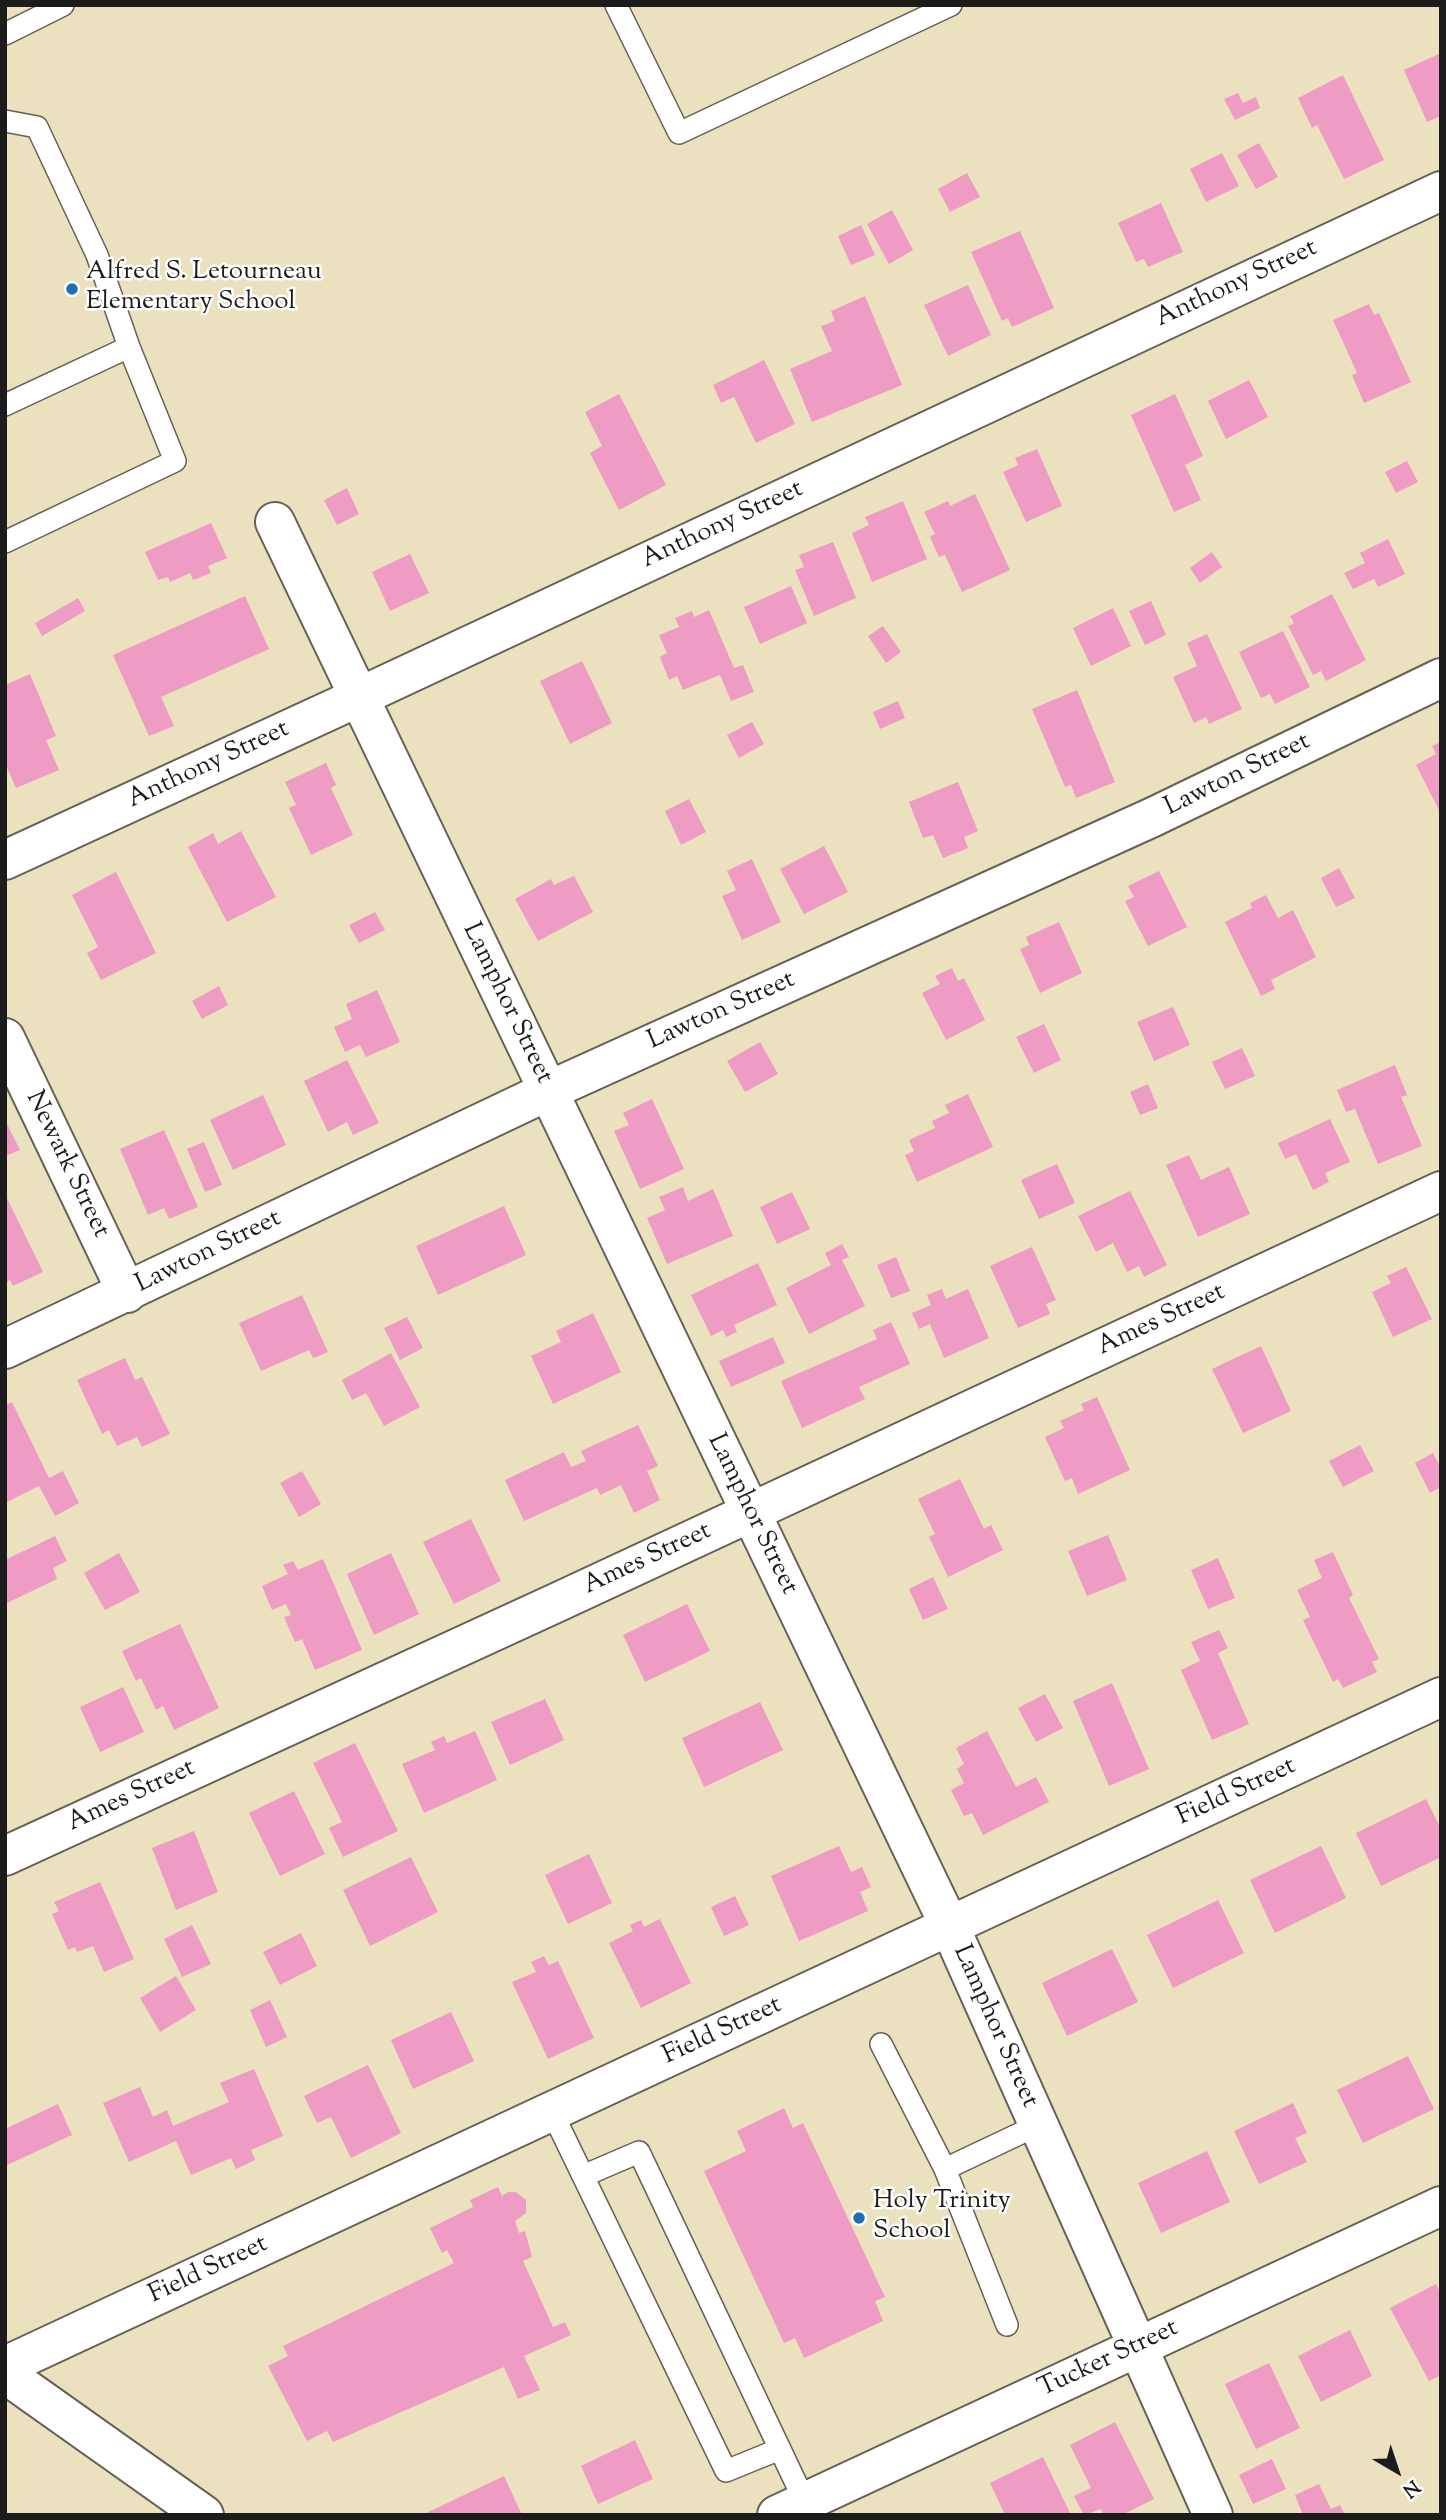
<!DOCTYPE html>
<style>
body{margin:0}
#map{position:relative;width:1446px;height:2520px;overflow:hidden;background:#ebe1bf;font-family:"Sorts Mill Goudy",serif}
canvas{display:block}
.frame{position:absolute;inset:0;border:7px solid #1c1c1c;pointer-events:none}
.north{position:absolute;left:1362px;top:2436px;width:70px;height:70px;-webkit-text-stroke:5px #fff;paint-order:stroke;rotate:141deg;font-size:19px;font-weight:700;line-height:28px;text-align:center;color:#1c1c1c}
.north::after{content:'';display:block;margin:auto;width:24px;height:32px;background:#1c1c1c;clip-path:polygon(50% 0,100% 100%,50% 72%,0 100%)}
</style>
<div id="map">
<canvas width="1446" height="2520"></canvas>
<div class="frame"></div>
<div class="north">N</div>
</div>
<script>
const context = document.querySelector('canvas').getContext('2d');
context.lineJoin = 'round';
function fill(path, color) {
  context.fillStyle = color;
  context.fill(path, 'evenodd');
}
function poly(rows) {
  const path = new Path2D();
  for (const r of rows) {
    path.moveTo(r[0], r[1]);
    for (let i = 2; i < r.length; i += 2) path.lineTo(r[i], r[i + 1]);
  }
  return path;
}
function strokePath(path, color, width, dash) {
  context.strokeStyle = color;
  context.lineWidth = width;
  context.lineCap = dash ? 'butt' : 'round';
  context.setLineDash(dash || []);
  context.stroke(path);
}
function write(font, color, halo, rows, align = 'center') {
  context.font = font + ' "Sorts Mill Goudy",serif';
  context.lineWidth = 5;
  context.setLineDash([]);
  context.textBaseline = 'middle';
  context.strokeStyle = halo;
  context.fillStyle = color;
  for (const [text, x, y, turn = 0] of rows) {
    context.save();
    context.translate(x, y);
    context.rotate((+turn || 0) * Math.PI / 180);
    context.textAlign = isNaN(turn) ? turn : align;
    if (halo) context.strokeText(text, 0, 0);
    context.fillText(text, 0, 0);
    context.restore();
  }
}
fill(poly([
 [1441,53,1441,116,1427,122,1404,70],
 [1343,75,1384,160,1344,179,1317,125,1312,128,1298,98],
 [1238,93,1243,103,1256,97,1260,108,1235,120,1224,99],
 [1259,143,1278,177,1256,189,1237,155],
 [1222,153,1239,186,1206,202,1190,169],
 [967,173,980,197,950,212,938,189],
 [1161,203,1183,252,1148,267,1144,259,1136,262,1118,223],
 [892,210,913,250,889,264,867,224],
 [861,225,875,255,851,265,838,236],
 [1020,231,1054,308,1012,327,1008,318,1002,321,971,252],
 [968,285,991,335,948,356,924,305],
 [865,296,902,385,812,422,790,369,832,351,821,326,835,321,831,311],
 [1369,304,1374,315,1379,313,1411,382,1364,403,1352,375,1357,373,1333,320],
 [764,360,795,424,756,443,734,397,721,403,713,385],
 [1249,380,1268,417,1226,439,1208,401],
 [619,394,666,485,619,510,590,453,602,446,585,412],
 [1175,394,1203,456,1185,465,1201,500,1174,512,1131,415],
 [1037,449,1062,506,1026,522,1003,472,1018,465,1015,458],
 [1407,461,1418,482,1396,493,1385,472],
 [347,488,359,514,337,525,324,500],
 [975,494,1010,570,962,592,945,555,939,557,930,537,935,534,924,512,948,501,950,506],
 [903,501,927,559,872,582,852,533,869,525,865,517],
 [211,523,227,558,208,566,211,573,193,580,190,573,170,582,168,577,158,580,145,552],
 [1388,539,1405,574,1378,587,1374,579,1353,589,1344,573,1365,563,1360,553],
 [833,542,856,598,814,616,795,570,804,567,799,555],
 [1212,552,1222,567,1200,583,1190,568],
 [410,554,429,593,390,611,372,572],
 [791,586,807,623,760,644,744,607],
 [1332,594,1366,660,1326,681,1321,671,1313,675,1288,626,1294,623,1290,616],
 [245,596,269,649,161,697,174,726,149,736,113,655],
 [78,598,85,611,42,636,35,623],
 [1151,601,1166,635,1145,645,1129,611],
 [1113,608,1131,646,1091,666,1073,628],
 [709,610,734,668,743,665,754,692,731,701,720,675,683,690,677,676,669,680,660,657,667,653,659,635,679,627,675,618,692,611,694,617],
 [883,626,901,652,886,663,868,636],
 [1283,631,1310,687,1275,704,1270,694,1261,698,1239,652],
 [1207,634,1242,709,1209,724,1206,717,1194,723,1173,677,1197,666,1187,643],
 [582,661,612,723,570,744,540,681],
 [30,674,56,736,46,740,59,770,16,788,5,763,5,685],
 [1077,690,1115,782,1076,798,1071,785,1065,787,1032,709],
 [898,701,905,718,880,729,873,712],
 [752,722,764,744,739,758,727,735],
 [1441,742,1441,814,1416,765,1436,754,1432,746],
 [326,763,336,785,331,788,353,835,311,855,289,808,296,805,285,782],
 [958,782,978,831,964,837,968,848,943,858,933,835,923,838,909,802],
 [689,799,706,832,681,845,665,811],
 [241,831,276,897,227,922,188,847,213,833,218,844],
 [824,846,848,892,804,914,780,869],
 [752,859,781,922,742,940,722,896,736,890,727,871],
 [1339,868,1355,898,1336,907,1321,878],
 [1159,871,1187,927,1148,946,1125,901,1134,897,1128,886],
 [116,872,156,953,101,980,87,953,98,947,72,895],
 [574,876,593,912,538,941,515,899,551,879,554,885],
 [1266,895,1278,918,1293,910,1316,957,1271,980,1275,989,1261,996,1225,922,1252,908,1250,903],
 [375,912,385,930,359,943,349,925],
 [1059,922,1082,973,1040,993,1020,949,1029,945,1026,937],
 [952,968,958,981,964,978,985,1020,946,1040,922,993,940,984,935,976],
 [219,986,228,1005,202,1019,192,1001],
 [377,990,400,1042,366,1057,360,1045,345,1052,334,1027,352,1019,346,1004],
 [1173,1007,1190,1045,1154,1061,1137,1022],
 [1044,1024,1061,1060,1034,1073,1016,1037],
 [760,1042,778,1074,745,1092,727,1061],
 [1242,1048,1255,1076,1225,1089,1212,1062],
 [347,1060,379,1123,353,1135,347,1122,328,1132,304,1081],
 [1395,1065,1407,1095,1401,1097,1422,1146,1378,1164,1355,1109,1346,1112,1337,1090],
 [1148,1084,1158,1108,1140,1115,1130,1092],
 [968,1094,993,1147,917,1182,905,1155,914,1151,909,1140,935,1128,932,1121,949,1113,945,1105],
 [263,1095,286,1145,233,1170,210,1120],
 [652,1099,684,1169,640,1189,614,1131,629,1125,623,1113],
 [1330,1119,1350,1162,1325,1173,1329,1182,1313,1190,1296,1154,1285,1159,1278,1143],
 [5,1120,20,1150,5,1156],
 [164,1130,198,1207,169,1219,164,1208,148,1215,120,1149],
 [204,1142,222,1185,205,1192,187,1149],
 [1189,1155,1201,1180,1229,1167,1250,1214,1198,1237,1166,1165],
 [1057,1164,1075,1203,1039,1219,1021,1180],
 [683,1187,688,1201,713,1189,733,1236,667,1264,647,1218,665,1210,659,1197],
 [1130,1191,1167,1265,1144,1277,1139,1266,1127,1272,1113,1243,1096,1252,1078,1216],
 [792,1192,810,1229,777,1244,760,1207],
 [5,1194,43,1272,13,1286,10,1280,5,1283],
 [504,1206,526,1255,438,1295,416,1246],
 [842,1244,849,1257,842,1260,865,1306,809,1334,786,1288,831,1265,825,1253],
 [1032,1247,1056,1300,1046,1304,1050,1314,1018,1328,990,1266],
 [896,1257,910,1291,891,1298,877,1265],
 [758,1263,777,1305,734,1325,737,1332,726,1337,723,1330,711,1336,691,1295],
 [1406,1267,1432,1319,1393,1337,1372,1292,1391,1283,1387,1276],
 [942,1289,946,1299,968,1289,989,1338,944,1358,930,1324,919,1329,912,1313,931,1305,927,1295],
 [302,1295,328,1352,313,1358,309,1350,261,1371,239,1323],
 [593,1313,621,1372,553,1404,531,1356,561,1342,556,1331],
 [407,1317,423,1348,400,1360,384,1328],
 [891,1322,910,1364,859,1387,865,1399,802,1428,781,1381,877,1339,873,1330],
 [773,1337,785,1363,731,1387,719,1361],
 [1261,1346,1291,1411,1243,1433,1212,1369],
 [391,1353,420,1407,384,1426,366,1393,352,1400,342,1380],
 [125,1358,135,1380,142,1377,170,1434,142,1447,137,1437,117,1446,109,1430,102,1434,77,1380],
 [1097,1397,1130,1470,1078,1494,1072,1478,1065,1481,1045,1437,1064,1428,1060,1421,1084,1410,1081,1404],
 [12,1402,49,1478,63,1471,79,1503,55,1516,39,1486,5,1503,5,1405],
 [638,1425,658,1466,647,1471,660,1500,634,1513,621,1485,600,1495,597,1488,524,1521,505,1480,564,1452,571,1467,586,1461,581,1451],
 [1360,1445,1374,1471,1343,1487,1329,1461],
 [1433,1453,1441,1468,1441,1487,1430,1493,1415,1463],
 [302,1471,321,1504,299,1517,280,1483],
 [960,1479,984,1529,991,1525,1003,1550,948,1577,929,1537,935,1534,918,1499],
 [471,1519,501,1581,454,1604,423,1542],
 [1108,1535,1127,1580,1087,1596,1068,1551],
 [55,1536,67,1561,53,1568,57,1579,5,1604,5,1560],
 [1333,1552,1353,1595,1349,1598,1379,1659,1372,1662,1377,1672,1343,1688,1338,1679,1333,1682,1303,1620,1310,1617,1297,1590,1322,1578,1314,1560],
 [119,1553,140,1592,105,1610,84,1573],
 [391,1553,419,1614,374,1635,347,1574],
 [1218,1558,1235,1598,1208,1609,1191,1570],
 [323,1559,362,1650,315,1670,302,1639,295,1642,284,1617,291,1615,286,1604,272,1610,262,1586,288,1574,283,1565,293,1561,298,1570],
 [933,1577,948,1609,923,1620,909,1589],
 [687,1604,710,1651,645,1682,623,1635],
 [180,1624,219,1708,174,1730,163,1706,156,1710,141,1678,136,1681,122,1651],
 [1219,1630,1228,1648,1218,1653,1249,1724,1212,1740,1181,1670,1200,1661,1191,1642],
 [1112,1683,1149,1769,1109,1786,1073,1701],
 [123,1687,144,1732,100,1752,80,1707],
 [1045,1694,1063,1728,1036,1742,1018,1708],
 [545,1699,564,1740,510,1765,491,1722],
 [760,1702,783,1750,704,1787,682,1738],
 [475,1731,497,1780,424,1813,402,1764,435,1750,431,1742,444,1736,447,1743],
 [987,1731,1016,1787,1036,1777,1049,1802,983,1835,972,1813,964,1816,951,1790,964,1783,957,1769,964,1764,956,1748],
 [355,1743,398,1831,343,1857,329,1828,342,1822,313,1763],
 [294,1791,325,1854,280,1876,249,1813],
 [1426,1799,1441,1829,1441,1857,1381,1886,1356,1833],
 [194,1831,218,1892,176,1910,152,1848],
 [839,1846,851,1872,862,1867,871,1887,860,1892,868,1911,799,1941,771,1876],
 [1321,1846,1346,1898,1275,1933,1250,1880],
 [589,1854,612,1903,568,1924,545,1875],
 [411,1857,438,1912,370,1946,343,1890],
 [100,1882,134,1959,104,1972,93,1946,77,1952,75,1947,68,1950,52,1914,59,1911,54,1902],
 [735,1896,749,1925,724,1936,711,1907],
 [1218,1900,1244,1953,1173,1988,1147,1935],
 [660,1919,691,1983,641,2008,609,1943,633,1931,630,1925,641,1920,644,1927],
 [192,1925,211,1964,182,1977,164,1939],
 [301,1933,317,1966,280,1985,263,1952],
 [1112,1949,1138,2002,1067,2036,1042,1983],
 [544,1956,549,1965,558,1961,594,2038,548,2059,512,1982,536,1972,531,1962],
 [176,1976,196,2010,160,2032,140,1998],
 [270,2000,287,2037,266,2047,250,2010],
 [451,2012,474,2061,413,2089,391,2040],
 [1408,2056,1434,2109,1363,2143,1337,2090],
 [368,2065,401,2133,351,2158,331,2117,317,2123,304,2096],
 [254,2069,283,2136,251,2150,255,2160,236,2169,231,2158,191,2175,176,2141,129,2162,103,2103,140,2087,153,2117,167,2110,173,2126,229,2102,220,2083],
 [1293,2103,1307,2133,1295,2138,1307,2162,1259,2184,1234,2131],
 [58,2104,72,2135,5,2166,5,2129],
 [784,2108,793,2128,803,2123,885,2297,875,2301,883,2321,804,2358,795,2338,784,2343,704,2171,746,2151,737,2131],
 [1207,2151,1230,2202,1161,2233,1138,2183],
 [498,2187,502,2196,508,2192,516,2192,526,2200,526,2213,515,2221,519,2233,525,2231,532,2257,523,2261,553,2327,565,2322,571,2335,524,2356,540,2390,518,2399,504,2367,333,2442,327,2431,307,2441,268,2366,288,2356,283,2346,454,2263,447,2250,442,2253,430,2228,473,2207,470,2200],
 [1436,2284,1441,2294,1441,2375,1429,2381,1390,2308],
 [1350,2330,1372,2376,1321,2402,1298,2356],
 [1269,2363,1300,2428,1256,2449,1225,2384],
 [1115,2422,1154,2499,1122,2515,1104,2515,1101,2509,1084,2515,1074,2496,1091,2488,1070,2445],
 [635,2440,653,2479,598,2504,581,2466],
 [1043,2457,1071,2515,1005,2515,990,2483],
 [1272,2459,1286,2489,1253,2504,1239,2475],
 [504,2476,522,2515,422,2515],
 [1319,2484,1331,2509,1340,2505,1345,2515,1303,2515,1295,2495]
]), '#ee9cc4');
const lane = poly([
 [616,5,679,133,951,5],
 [5,34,63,5],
 [5,121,37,127,97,255,129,347,175,461,5,542],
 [5,405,129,347],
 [881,2044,945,2169,1007,2325],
 [552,2112,726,2471,780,2449],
 [945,2169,1038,2125],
 [583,2176,639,2152,805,2502]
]);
const street = poly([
 [275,522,950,1927,1213,2515],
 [5,860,359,697,1441,191],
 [5,1038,127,1293],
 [5,1349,548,1091,1153,817,1441,678],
 [5,1856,558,1602,1441,1191],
 [5,2366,1441,1697]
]);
const secondary = poly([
 [5,2374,204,2515],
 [777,2515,1441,2206]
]);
strokePath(lane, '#646155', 24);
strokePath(street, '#646155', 42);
strokePath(secondary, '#646155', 42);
strokePath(lane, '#fff', 21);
strokePath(street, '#fff', 38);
strokePath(secondary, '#fff', 38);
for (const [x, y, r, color] of [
 [72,289,7,"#1f6fb2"],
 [859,2218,7,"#1f6fb2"]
]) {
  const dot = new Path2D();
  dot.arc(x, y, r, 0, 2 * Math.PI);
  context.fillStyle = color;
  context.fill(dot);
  strokePath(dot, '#fff', 2.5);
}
write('26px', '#1c1c1c', '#fff', [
 ["Alfred S. Letourneau",86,274],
 ["Elementary School",86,304],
 ["Holy Trinity",873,2203],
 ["School",873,2233]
], 'left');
write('26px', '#1c1c1c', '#fff', [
 ["Anthony Street",1237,285,-25],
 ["Anthony Street",723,526,-25],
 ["Anthony Street",209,766,-25],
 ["Lawton Street",1238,776,-26],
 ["Lamphor Street",506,1004,64],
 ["Lawton Street",722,1012,-24],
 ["Newark Street",66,1165,64],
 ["Lawton Street",209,1253,-26],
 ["Ames Street",1162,1321,-25],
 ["Lamphor Street",751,1515,64],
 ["Ames Street",648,1560,-25],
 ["Field Street",1237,1793,-25],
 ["Ames Street",132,1797,-25],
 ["Lamphor Street",994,2027,66],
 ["Field Street",723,2032,-25],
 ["Field Street",209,2271,-25],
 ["Tucker Street",1109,2360,-25]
]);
</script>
